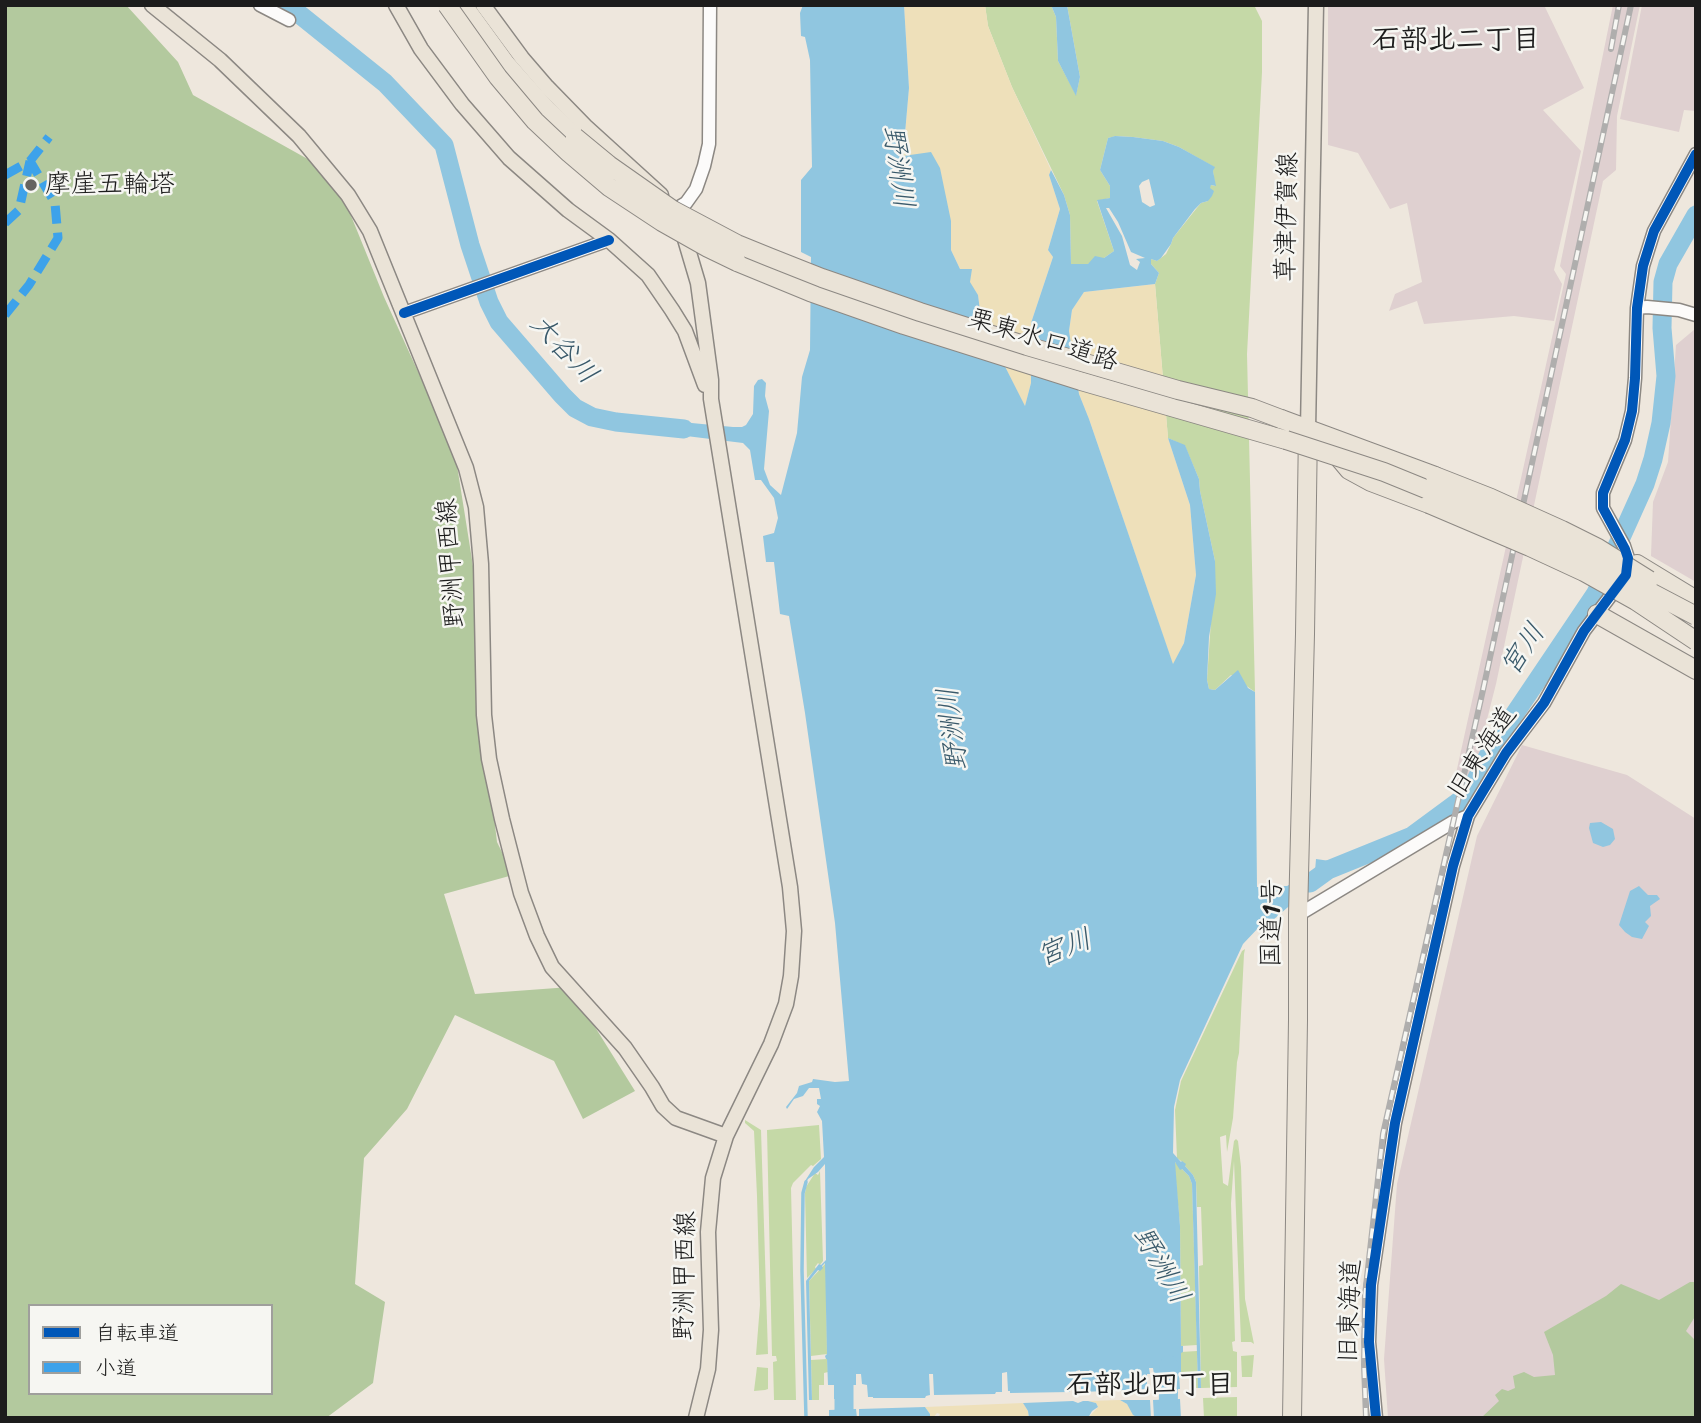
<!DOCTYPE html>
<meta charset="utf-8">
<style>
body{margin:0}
#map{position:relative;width:1701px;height:1423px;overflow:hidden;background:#eee7dd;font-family:Sriracha,"Klee One",sans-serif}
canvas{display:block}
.frame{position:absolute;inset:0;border:7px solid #1c1c1c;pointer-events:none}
.legend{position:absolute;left:28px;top:1304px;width:245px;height:91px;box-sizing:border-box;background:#f6f6f2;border:2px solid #9f9f9c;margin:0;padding:9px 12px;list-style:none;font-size:21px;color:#1c1c1c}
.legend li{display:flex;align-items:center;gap:14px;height:35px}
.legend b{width:35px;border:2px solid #9f9f9c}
</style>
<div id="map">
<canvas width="1701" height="1423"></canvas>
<div class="frame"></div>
<ul class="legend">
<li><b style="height:9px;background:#0057b8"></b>自転車道</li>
<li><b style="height:9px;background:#3da2ea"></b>小道</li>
</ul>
</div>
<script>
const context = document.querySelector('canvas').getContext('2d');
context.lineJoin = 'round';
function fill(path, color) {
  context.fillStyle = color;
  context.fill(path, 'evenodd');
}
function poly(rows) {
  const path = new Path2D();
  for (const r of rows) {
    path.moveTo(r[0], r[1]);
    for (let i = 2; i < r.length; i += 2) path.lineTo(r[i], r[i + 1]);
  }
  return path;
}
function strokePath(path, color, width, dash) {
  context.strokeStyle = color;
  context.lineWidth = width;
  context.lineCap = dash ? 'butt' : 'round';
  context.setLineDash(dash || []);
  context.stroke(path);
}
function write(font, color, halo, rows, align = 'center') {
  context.font = font + ' Sriracha,"Klee One",sans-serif';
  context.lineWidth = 5;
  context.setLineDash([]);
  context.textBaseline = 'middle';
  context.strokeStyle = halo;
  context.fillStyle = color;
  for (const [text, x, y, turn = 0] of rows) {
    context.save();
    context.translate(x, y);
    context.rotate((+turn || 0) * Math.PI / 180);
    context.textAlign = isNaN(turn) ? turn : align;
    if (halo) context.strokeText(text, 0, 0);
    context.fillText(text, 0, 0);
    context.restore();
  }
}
fill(poly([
 [1328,5,1544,5,1584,88,1543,110,1581,151,1554,270,1562,284,1554,321,1514,316,1424,324,1417,301,1389,311,1395,294,1422,282,1407,203,1390,209,1358,153,1328,145],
 [1613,5,1640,5,1617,116,1616,170,1603,181,1496,684,1483,735,1487,745,1467,789,1453,794,1455,778,1566,274,1560,266],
 [1642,5,1696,5,1696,111,1684,110,1679,132,1620,119],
 [1695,329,1696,329,1696,582,1651,556,1653,502,1668,462,1676,345],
 [1522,745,1627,775,1696,819,1696,1387,1546,1418,1388,1418,1384,1359,1397,1184,1477,836]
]), '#dfd0d0');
fill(poly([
 [985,5,1051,5,1056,17,1058,61,1076,95,1080,77,1067,5,1254,5,1262,21,1262,72,1247,354,1255,692,1231,675,1215,690,1209,689,1207,680,1215,561,1200,491,1199,479,1185,446,1168,438,1155,284,1159,273,1151,264,1151,259,1157,261,1166,254,1171,244,1173,238,1196,209,1201,203,1208,201,1209,188,1211,185,1215,186,1213,171,1214,167,1179,147,1163,141,1133,137,1116,136,1108,138,1100,170,1110,186,1110,198,1097,201,1114,251,1104,258,1088,264,1071,265,1070,215,1064,195,1012,87,988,26],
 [1245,949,1244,954,1239,1053,1237,1062,1233,1118,1227,1152,1226,1135,1220,1137,1223,1183,1228,1186,1234,1141,1236,1139,1238,1141,1241,1167,1245,1299,1254,1344,1251,1342,1241,1342,1234,1161,1231,1203,1235,1341,1232,1342,1233,1351,1237,1352,1237,1387,1201,1388,1199,1266,1203,1265,1201,1207,1197,1207,1196,1182,1193,1175,1185,1166,1185,1164,1177,1158,1175,1110,1181,1081,1242,951],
 [745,1120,761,1130,768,1354,756,1355,760,1305,757,1196,754,1131,745,1123],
 [819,1125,821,1159,813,1166,811,1165,793,1183,791,1188,796,1400,774,1400,773,1362,777,1361,776,1356,772,1356,767,1130],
 [1174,1161,1189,1176,1192,1184,1197,1345,1181,1346,1180,1226],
 [820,1171,823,1261,820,1265,818,1263,815,1267,816,1269,807,1278,805,1193,806,1187,815,1173,818,1175],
 [826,1263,827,1354,811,1356,809,1281],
 [1197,1351,1198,1388,1195,1388,1194,1372,1181,1372,1181,1352],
 [1254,1355,1252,1377,1242,1377,1241,1356],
 [827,1359,828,1372,824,1373,824,1385,819,1385,819,1400,812,1400,811,1360],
 [757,1367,768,1368,768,1389,765,1390,754,1391],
 [1237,1397,1237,1418,1204,1418,1203,1398]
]), '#c5d9a7');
fill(poly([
 [5,5,126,5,178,62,193,95,313,162,343,196,384,297,455,453,480,610,481,708,497,842,513,875,444,894,475,994,570,987,635,1091,583,1119,554,1061,455,1015,407,1109,364,1158,355,1284,385,1302,373,1383,326,1418,5,1418],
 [30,1306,271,1306,271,1393,30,1393],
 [1690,1282,1696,1282,1696,1315,1686,1331,1696,1341,1696,1418,1481,1418,1499,1401,1495,1395,1502,1389,1508,1391,1515,1388,1513,1376,1524,1372,1534,1377,1555,1375,1553,1355,1544,1332,1606,1296,1621,1284,1659,1300]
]), '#b3c99e');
fill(poly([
 [904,5,985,5,988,26,1012,87,1051,170,1049,175,1060,209,1048,250,1053,257,1031,323,1031,383,1025,407,981,319,978,295,960,269,951,250,951,221,903,157,909,88],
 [1155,284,1168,438,1190,505,1196,575,1184,643,1173,665,1089,419,1079,394,1069,331,1072,310,1084,292],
 [1120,1400,1127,1404,1139,1418,1088,1418,1098,1407,1096,1403,1088,1401],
 [1023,1403,1028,1411,1029,1418,938,1418,940,1414,937,1413,933,1418,930,1418,930,1414,925,1407]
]), '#eee0ba');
fill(poly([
 [803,5,904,5,909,88,903,156,931,152,940,168,951,221,951,250,960,269,972,269,970,282,978,295,981,319,1025,406,1031,383,1031,323,1053,257,1048,250,1060,209,1049,175,1051,170,1064,195,1070,215,1071,264,1088,264,1095,256,1104,258,1114,251,1097,200,1110,198,1110,186,1100,170,1108,138,1115,136,1133,137,1163,141,1179,147,1215,167,1213,171,1216,186,1211,185,1210,188,1214,191,1212,196,1208,201,1201,203,1195,209,1173,238,1171,244,1161,258,1157,261,1151,259,1151,264,1159,273,1155,284,1084,292,1072,310,1069,331,1079,394,1089,419,1173,664,1184,643,1196,575,1190,505,1168,438,1185,445,1199,479,1200,491,1215,561,1216,594,1209,637,1207,680,1209,689,1215,690,1238,670,1248,688,1255,692,1257,887,1287,886,1315,871,1316,859,1330,861,1334,872,1309,889,1273,920,1261,925,1243,944,1180,1080,1174,1107,1173,1153,1181,1162,1182,1161,1186,1164,1185,1166,1193,1175,1196,1182,1201,1388,1198,1388,1192,1184,1189,1176,1182,1169,1180,1170,1175,1162,1180,1226,1181,1346,1183,1346,1183,1352,1181,1353,1181,1372,1179,1373,1180,1389,1162,1389,1161,1374,1154,1374,1153,1368,1149,1368,1150,1374,1147,1374,1147,1389,1083,1392,1083,1389,1081,1389,1080,1370,1076,1371,1076,1389,1070,1390,1070,1392,1010,1393,1010,1391,1008,1391,1007,1372,1002,1373,1002,1392,996,1392,995,1394,934,1395,933,1374,929,1374,930,1395,926,1396,925,1398,873,1398,873,1397,868,1397,867,1385,862,1384,861,1374,856,1374,856,1385,852,1385,852,1399,834,1399,834,1385,828,1385,827,1359,826,1359,825,1356,827,1354,825,1263,822,1266,823,1268,820,1271,818,1270,809,1281,812,1400,809,1400,806,1281,819,1264,821,1265,826,1260,825,1164,818,1172,808,1179,805,1186,804,1185,805,1181,814,1167,824,1157,822,1121,817,1112,820,1106,817,1104,817,1099,821,1099,819,1088,809,1088,803,1096,794,1099,787,1109,786,1107,797,1093,799,1086,812,1082,813,1079,835,1082,849,1081,835,923,805,713,789,616,780,614,774,562,766,562,763,536,774,533,778,518,774,498,761,480,755,480,750,450,743,443,670,434,670,430,660,429,660,423,670,424,671,421,733,427,742,427,746,425,753,414,754,386,758,380,762,379,766,383,765,396,769,411,764,469,770,485,781,495,797,433,802,377,810,350,811,257,801,252,801,180,812,167,810,60,805,37,801,36,800,13],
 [1149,179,1155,205,1150,207,1142,202,1139,186,1142,182],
 [1106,208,1109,208,1118,222,1131,252,1145,258,1136,259,1140,262,1137,270,1130,265,1122,236],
 [1051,5,1067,5,1080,77,1076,96,1058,61,1056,17],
 [1601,822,1613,829,1615,839,1610,845,1603,847,1593,843,1589,828,1590,823],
 [1639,886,1648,895,1657,895,1660,899,1650,906,1651,916,1645,922,1649,926,1642,939,1632,937,1625,932,1619,925,1630,891],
 [1180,1399,1181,1418,1154,1418,1153,1400],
 [1120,1400,1150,1400,1151,1418,1139,1418,1133,1415,1127,1404],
 [1073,1401,1078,1403,1083,1401,1088,1401,1096,1403,1098,1407,1092,1411,1088,1418,1029,1418,1028,1411,1023,1403],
 [925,1407,930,1414,930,1418,859,1418,859,1409],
 [856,1409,857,1418,829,1418,829,1410]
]), '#90c6e0');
strokePath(poly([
 [806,1182,803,1193,802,1270,806,1418]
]), '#90c6e0', 3.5);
strokePath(poly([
 [288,5,385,83,444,145,470,245,489,302,499,322,562,395,575,408,592,417,616,422,684,429],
 [1310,883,1328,870,1412,836,1469,794,1493,746,1596,593,1645,484,1653,459,1661,423,1666,376,1662,328,1663,282,1668,264,1696,215],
 [844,1418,844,1375],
 [1168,1418,1169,1365]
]), '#90c6e0', 19);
const minor = poly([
 [260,5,289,20],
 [676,209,686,203,696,189,704,166,709,144,710,5],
 [1637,308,1647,307,1679,310,1696,315],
 [404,313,609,240],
 [1627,570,1628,558,1624,546,1603,508,1603,493,1625,440,1632,411,1635,378,1637,308,1643,266,1654,231,1696,154],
 [1298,915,1453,822,1468,816],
 [1376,1418,1369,1342,1371,1285,1395,1123,1453,866,1468,816,1506,753,1544,703,1584,631,1618,586]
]);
const major = poly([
 [152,5,220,60,299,136,348,195,370,231,466,468,476,507,481,564,484,715,489,759,502,819,521,893,537,936,552,967,625,1048,652,1087,663,1106,676,1118,726,1136],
 [396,5,421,49,462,104,509,158,568,210,609,240,648,275,672,310,685,331,705,385],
 [483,5,522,58,547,87,585,126,661,195],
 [682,229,698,283,711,380,711,399,790,887,794,931,791,976,786,1004,771,1044,726,1136,713,1178,708,1232,711,1330,708,1369,696,1418],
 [1308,429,1316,5]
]);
const highway = poly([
 [463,5,506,64,546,109,575,137],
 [737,262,810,292,904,325,1081,381,1286,440],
 [1281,419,1435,476],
 [1334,452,1349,470,1371,482,1429,504],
 [1637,564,1696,600],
 [1597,614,1696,670],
 [1292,1418,1298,1020,1298,915,1305,634,1308,429]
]);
strokePath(minor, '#8c8883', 15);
strokePath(major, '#8c8883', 17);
strokePath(highway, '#8c8883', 20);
strokePath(minor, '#fcfbfa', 12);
strokePath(major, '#eae3d7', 14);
strokePath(highway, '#eae3d7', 18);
const rail = poly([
 [1611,49,1619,5],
 [1366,1418,1364,1365,1365,1295,1383,1134,1483,690,1631,5]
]);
strokePath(rail, '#afaead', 6);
strokePath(rail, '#f6f6f2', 3.5, [10]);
const highwayBridge = poly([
 [447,5,498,77,535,121,569,153,609,187,662,222,708,248,737,262],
 [575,137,609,165,673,210,737,244,769,257,822,278,920,312,1027,346,1178,390,1252,408,1281,419],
 [1286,440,1384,472,1497,518,1618,575,1696,616],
 [1435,476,1491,498,1562,530,1598,548,1649,580],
 [1429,504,1530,547,1584,572,1636,601,1696,641]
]);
strokePath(highwayBridge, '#8c8883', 20, []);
strokePath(highwayBridge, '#eae3d7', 18);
strokePath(poly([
 [5,175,30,161,49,137],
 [5,223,19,210,30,161],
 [5,315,29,285,58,238,55,203,30,161]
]), '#3da2ea', 9, [18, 9]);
strokePath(poly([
 [404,313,609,240],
 [1376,1418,1369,1342,1371,1285,1395,1123,1453,866,1468,816,1506,753,1544,703,1584,631,1626,575,1628,558,1625,549,1603,508,1603,493,1625,440,1632,411,1635,378,1637,308,1643,266,1654,231,1696,154]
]), '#0057b8', 10);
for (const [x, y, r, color] of [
 [31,185,7,"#666360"]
]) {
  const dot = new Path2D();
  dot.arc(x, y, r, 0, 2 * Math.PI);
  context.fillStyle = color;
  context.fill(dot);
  strokePath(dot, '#f6f6f2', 2.5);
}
write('26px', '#1c1c1c', '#f6f6f2', [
 ["摩崖五輪塔",45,185]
], 'left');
write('26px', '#1c1c1c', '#f6f6f2', [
 ["草津伊賀線",1288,217,-89],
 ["栗東水口道路",1043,341,17],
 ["野洲甲西線",452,563,-94],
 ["旧東海道",1483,753,-57],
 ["国道1号",1273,923,-89],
 ["野洲甲西線",686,1276,-89],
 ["旧東海道",1351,1311,-88]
]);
write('bold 28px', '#1c1c1c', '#f6f6f2', [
 ["石部北二丁目",1456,41],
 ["石部北四丁目",1150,1386]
]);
write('italic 28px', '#3a5a6b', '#f6f6f2', [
 ["野洲川",897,167,82],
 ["大谷川",563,350,47],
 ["宮川",1524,650,-56],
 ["野洲川",954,729,-97],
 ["宮川",1065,949,-21],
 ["野洲川",1160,1266,60]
]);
</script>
